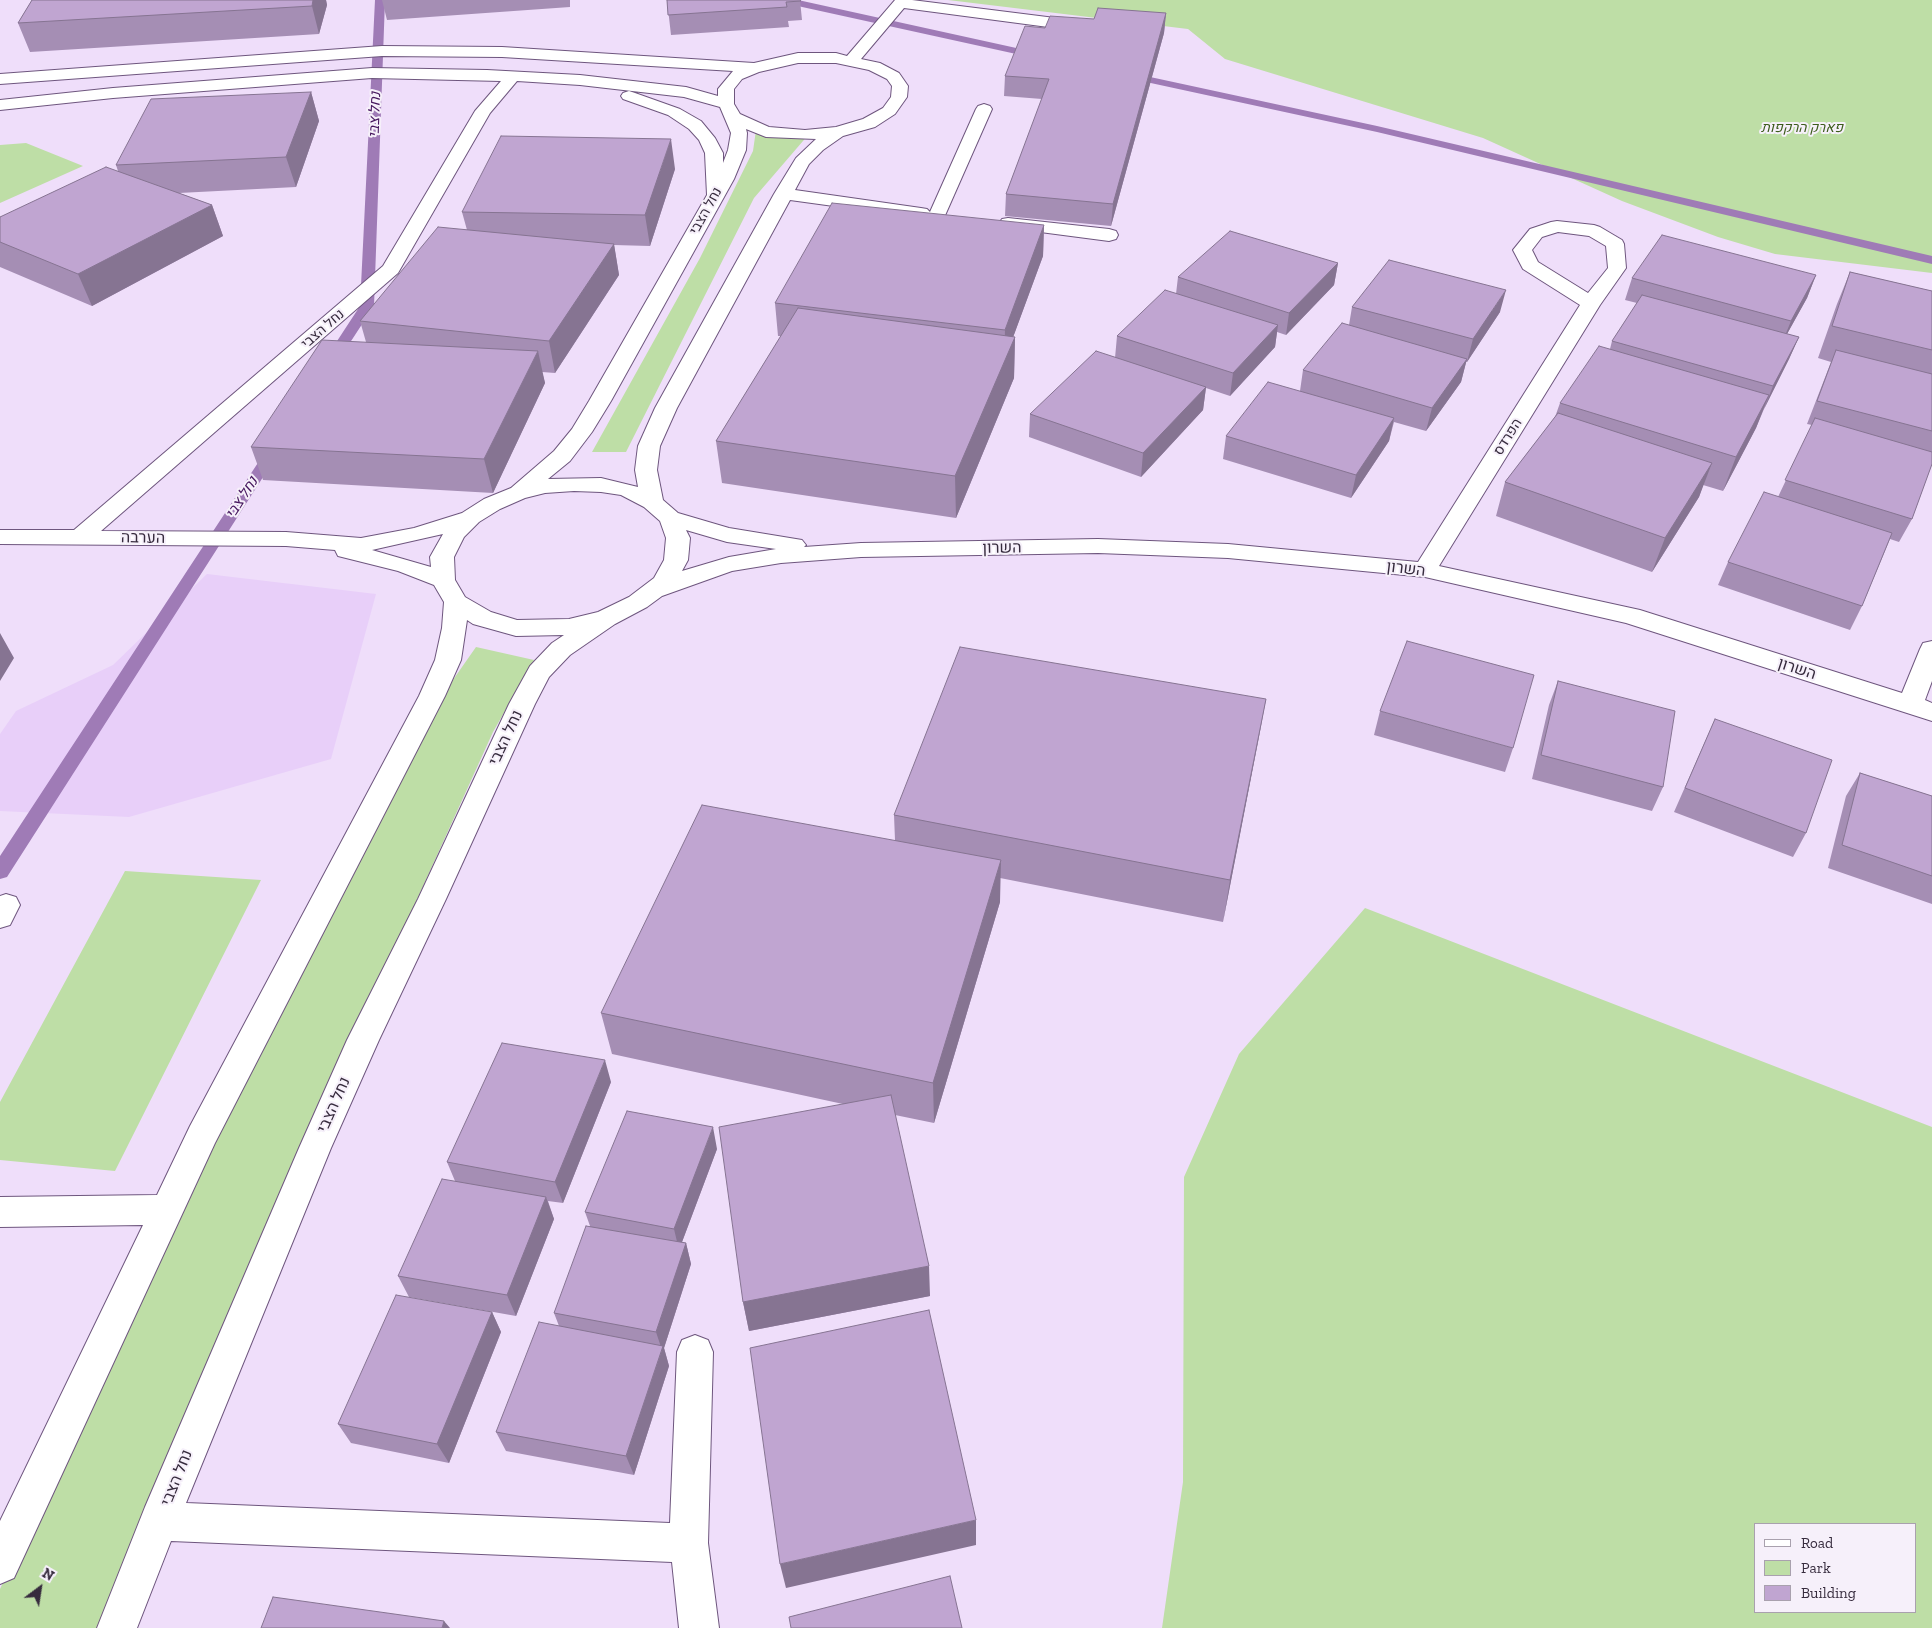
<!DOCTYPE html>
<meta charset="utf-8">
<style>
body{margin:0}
#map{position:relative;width:1932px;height:1628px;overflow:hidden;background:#efdefa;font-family:"Zilla Slab",serif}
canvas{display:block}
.legend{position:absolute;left:1754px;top:1523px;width:162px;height:90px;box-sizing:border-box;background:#f6f0fa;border:1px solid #a9a1ae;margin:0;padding:6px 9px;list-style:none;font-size:15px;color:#362b3d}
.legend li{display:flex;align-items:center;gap:10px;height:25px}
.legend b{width:25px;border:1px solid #a9a1ae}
.north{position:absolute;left:15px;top:1563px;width:50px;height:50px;-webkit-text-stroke:4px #f6f0fa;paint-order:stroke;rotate:31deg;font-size:14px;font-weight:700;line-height:20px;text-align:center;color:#362b3d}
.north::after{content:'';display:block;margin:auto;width:18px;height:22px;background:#362b3d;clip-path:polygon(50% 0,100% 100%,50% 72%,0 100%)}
</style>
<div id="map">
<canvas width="1932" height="1628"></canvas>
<ul class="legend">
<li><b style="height:6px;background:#fff"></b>Road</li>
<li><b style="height:14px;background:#bedea6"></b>Park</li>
<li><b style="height:14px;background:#c0a5d1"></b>Building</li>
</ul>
<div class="north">N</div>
</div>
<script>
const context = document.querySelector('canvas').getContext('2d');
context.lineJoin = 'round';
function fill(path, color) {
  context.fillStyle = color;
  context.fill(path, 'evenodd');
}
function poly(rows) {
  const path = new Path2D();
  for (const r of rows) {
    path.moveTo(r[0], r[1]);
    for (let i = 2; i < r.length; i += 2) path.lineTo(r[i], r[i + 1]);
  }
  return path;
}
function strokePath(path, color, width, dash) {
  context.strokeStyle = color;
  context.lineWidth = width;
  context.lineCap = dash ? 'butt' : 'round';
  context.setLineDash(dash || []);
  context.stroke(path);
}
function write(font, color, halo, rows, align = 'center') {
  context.font = font + ' "Zilla Slab",Heebo,serif';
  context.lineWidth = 4;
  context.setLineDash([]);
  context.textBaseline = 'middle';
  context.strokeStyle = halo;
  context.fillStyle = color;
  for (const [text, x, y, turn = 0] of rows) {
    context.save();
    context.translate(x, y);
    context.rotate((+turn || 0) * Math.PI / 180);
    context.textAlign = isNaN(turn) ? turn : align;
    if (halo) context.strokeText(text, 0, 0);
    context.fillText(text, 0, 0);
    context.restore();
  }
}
fill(poly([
 [207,574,376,594,331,759,129,817,0,811,0,734,16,711,113,665]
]), '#e8cff9');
fill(poly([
 [948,0,1932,0,1932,273,1775,254,1718,237,1622,201,1483,138,1225,59,1188,29],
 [756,130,809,134,754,198,626,452,592,452,700,258,753,151],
 [26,143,83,166,0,203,0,145],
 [476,647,534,660,493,732,312,1131,103,1628,0,1628,0,1589,174,1213,441,697],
 [125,871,261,880,115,1171,0,1160,0,1102],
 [1365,908,1932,1127,1932,1628,1162,1628,1183,1482,1184,1177,1239,1054],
 [1756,1524,1916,1524,1916,1612,1756,1612]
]), '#bedea6');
fill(poly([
 [375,0,385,0,374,306,336,364,331,365,324,361,360,306,375,0],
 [779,0,798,0,1039,53,1044,56,1039,59,784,3,779,0],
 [1127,72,1377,126,1932,256,1932,264,1377,132,1123,77,1122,75,1123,73,1127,72],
 [274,445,279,446,281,449,7,877,0,879,0,856,267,449,269,446,274,445]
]), '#9f7bb6');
const minor = poly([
 [895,0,912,0,1071,20,1076,22,1079,25,1076,28,1071,30,904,8,861,59,880,63,899,73,908,86,907,97,895,114,875,127,843,136,823,150,809,164,795,190,921,208,927,209,930,212,976,109,978,106,984,104,990,106,992,109,943,220,937,221,931,220,928,216,921,218,790,200,677,408,660,446,657,470,663,500,678,513,729,528,802,540,806,545,804,547,861,543,1098,539,1228,544,1418,562,1580,305,1523,269,1513,250,1530,229,1551,222,1557,221,1594,225,1600,227,1622,240,1624,244,1626,268,1600,305,1439,566,1640,610,1902,693,1920,649,1923,643,1932,641,1932,681,1925,700,1932,703,1932,721,1626,623,1425,577,1228,558,1098,553,861,557,781,563,732,571,662,596,647,607,615,624,570,655,549,677,535,704,446,899,379,1040,331,1148,186,1503,670,1523,677,1352,682,1340,695,1335,708,1340,713,1352,708,1543,719,1628,679,1628,672,1562,171,1541,137,1628,97,1628,145,1507,299,1148,347,1040,418,899,509,704,530,666,552,643,564,635,516,636,473,624,467,620,461,660,445,696,215,1143,14,1578,0,1584,0,1521,143,1225,0,1227,0,1197,157,1195,190,1126,419,696,435,660,442,628,444,602,434,585,398,571,338,556,335,550,286,546,0,544,0,530,74,530,383,266,475,111,501,81,372,78,113,98,0,110,0,100,113,88,372,68,487,70,580,75,686,87,718,96,718,89,733,71,502,57,382,56,0,84,0,74,382,46,502,47,754,63,798,53,836,53,847,56,895,0],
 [798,63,836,63,869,70,887,79,892,86,891,97,883,108,863,119,836,127,805,130,769,127,740,114,734,104,734,89,742,79,759,72,798,63],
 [517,81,580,85,684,97,720,107,731,133,728,150,723,163,723,153,715,138,701,121,680,109,635,93,629,91,623,93,621,96,623,99,668,115,689,129,699,140,705,153,707,195,589,401,572,429,554,451,511,488,484,499,462,513,414,528,361,538,286,532,101,531,398,273,490,113,517,81],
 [746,129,766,137,816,139,796,158,774,194,655,408,638,446,635,470,638,487,601,478,548,479,570,461,592,432,611,401,734,179,746,150,747,133,746,129],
 [1558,232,1589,236,1606,246,1608,268,1588,293,1538,262,1532,250,1542,237,1558,232],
 [574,491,601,492,621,495,644,507,660,521,666,538,664,560,654,578,629,597,598,612,569,619,517,620,491,612,465,597,455,580,454,557,464,537,479,522,500,509,525,498,545,493,574,491],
 [686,530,727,542,776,549,729,557,682,571,688,560,690,538,686,530],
 [443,534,430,557,431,567,372,550,443,534],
 [1008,218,1109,229,1116,231,1118,235,1116,239,1109,241,1002,227,999,223,1002,219,1008,218],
 [6,894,16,897,20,905,10,925,0,928,0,896,6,894]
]);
strokePath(minor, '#6e567e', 2);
fill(minor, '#fff');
fill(poly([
 [32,0,326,0,327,5,319,34,30,52,18,23],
 [382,0,570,0,570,7,387,20],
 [667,0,800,0,802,20,788,21,789,27,671,35],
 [1166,13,1164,33,1111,226,1005,216,1006,194,1042,99,1004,96,1005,76,1045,28,1094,19],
 [311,92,319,121,296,187,179,193,212,205,223,236,92,306,0,267,0,217,118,171,116,165],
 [675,169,650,246,614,245,619,275,555,373,542,372,545,383,493,493,263,480,251,447,366,342,360,321,467,230,462,212],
 [1044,225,1043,256,1013,337,1015,337,1014,378,956,518,722,483,716,441,781,336,778,336,775,303],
 [1338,263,1334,285,1286,335,1277,332,1275,347,1230,396,1206,388,1203,410,1141,477,1029,437,1030,414,1115,358,1117,336,1176,294,1178,277],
 [1850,272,1932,291,1932,464,1912,519,1899,542,1890,539,1862,606,1850,630,1718,585,1728,562,1778,497,1812,425,1807,424,1831,362,1818,358,1837,304],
 [1816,275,1807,298,1787,334,1799,337,1789,359,1764,409,1756,428,1723,491,1703,485,1699,497,1652,572,1496,516,1505,482,1555,417,1560,403,1610,349,1612,341,1637,303,1625,300,1632,278],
 [1352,307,1500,312,1467,362,1466,362,1461,382,1426,431,1394,422,1389,441,1351,498,1223,459,1226,436,1300,391,1303,370,1349,325],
 [1558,681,1663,787,1652,811,1532,779,1549,705],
 [1266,699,1223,922,1000,878,1000,902,934,1123,895,1115,930,1296,749,1331,743,1302,843,1104,612,1054,601,1013,895,840,894,815],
 [1380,711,1513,748,1505,772,1374,735],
 [1715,719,1806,833,1793,857,1674,812],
 [1860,773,1932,796,1932,904,1828,868,1846,796],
 [611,1082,563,1203,548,1201,554,1219,516,1316,409,1297,398,1276,455,1181,447,1162],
 [717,1149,682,1242,686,1243,691,1264,664,1348,669,1366,634,1475,506,1451,496,1432,559,1326,554,1313,590,1226,585,1212],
 [492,1312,501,1332,449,1463,351,1443,338,1424]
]), '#a58eb4');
fill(poly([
 [313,0,326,0,327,5,319,34,312,6],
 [1166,13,1164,33,1111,226,1113,204],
 [311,92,319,121,296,187,286,157],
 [671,139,675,169,650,246,645,215],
 [212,205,223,236,92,306,78,274],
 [1044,225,1043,256,1004,362,1005,330],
 [614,244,619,275,555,373,549,341],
 [1338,263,1334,285,1286,335,1289,313],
 [1816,275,1807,298,1782,343,1791,321],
 [1506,290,1500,312,1467,362,1473,339],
 [1278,325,1275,347,1230,396,1233,373],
 [1015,337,1014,378,956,518,955,476],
 [1799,337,1789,359,1764,409,1773,386],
 [538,351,545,383,493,493,484,459],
 [1467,359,1461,382,1426,431,1432,408],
 [1206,387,1203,410,1141,477,1143,453],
 [1769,395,1756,428,1723,491,1736,457],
 [1394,418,1389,441,1351,498,1356,475],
 [1712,463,1699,497,1652,572,1665,538],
 [0,633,14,658,0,681],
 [1266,699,1258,742,1223,922,1230,880],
 [1001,860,1000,902,934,1123,933,1083],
 [605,1060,611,1082,563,1203,555,1182],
 [713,1127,717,1149,679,1250,674,1229],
 [546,1197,554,1219,516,1316,507,1295],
 [686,1243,691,1264,664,1348,669,1366,634,1475,626,1456,662,1350,656,1332],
 [929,1266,930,1296,749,1331,743,1302],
 [492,1312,501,1332,449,1463,437,1444],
 [976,1520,976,1545,786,1588,780,1564],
 [444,1621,450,1628,442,1628]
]), '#867492');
const building = poly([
 [32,0,313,0,312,6,18,23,32,0],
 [667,0,800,0,801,1,786,2,787,7,668,15,667,0],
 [1098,8,1166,13,1113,204,1006,194,1049,79,1005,76,1025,26,1045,28,1050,16,1094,19,1098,8],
 [311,92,286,157,116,165,151,99,311,92],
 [501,136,671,139,645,215,462,212,501,136],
 [106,167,212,205,78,274,0,242,0,217,106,167],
 [832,203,1044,225,1005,330,775,303,832,203],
 [438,227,614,244,549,341,360,321,438,227],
 [1230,231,1338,263,1289,313,1178,277,1230,231],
 [1662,235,1816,275,1791,321,1632,278,1662,235],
 [1389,260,1506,290,1473,339,1352,307,1389,260],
 [1850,272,1932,291,1932,350,1832,326,1850,272],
 [1165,290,1278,325,1233,373,1117,336,1165,290],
 [1642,295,1799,337,1773,386,1612,341,1642,295],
 [798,308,1015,337,955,476,716,441,798,308],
 [1342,323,1467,359,1432,408,1303,370,1342,323],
 [322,340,538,351,484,459,251,447,322,340],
 [1599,346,1769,395,1736,457,1560,403,1599,346],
 [1836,350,1932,374,1932,431,1817,401,1836,350],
 [1096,351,1206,387,1143,453,1030,414,1096,351],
 [1268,382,1394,418,1356,475,1226,436,1268,382],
 [1558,413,1712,463,1665,538,1505,482,1558,413],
 [1815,418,1932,452,1932,464,1912,519,1785,480,1815,418],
 [1764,492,1892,533,1862,606,1728,562,1764,492],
 [1407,641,1534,675,1513,748,1380,711,1407,641],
 [960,647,1266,699,1230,880,894,815,960,647],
 [1558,681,1675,711,1663,787,1541,755,1558,681],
 [1715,719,1832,760,1806,833,1685,788,1715,719],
 [1860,773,1932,796,1932,876,1842,845,1860,773],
 [702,805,1001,860,933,1083,601,1013,702,805],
 [502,1043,605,1060,555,1182,447,1162,502,1043],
 [891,1095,929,1266,743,1302,719,1127,891,1095],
 [627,1111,713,1127,674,1229,585,1212,627,1111],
 [442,1179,546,1197,507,1295,398,1276,442,1179],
 [586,1226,686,1243,656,1332,554,1313,586,1226],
 [396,1295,492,1312,437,1444,338,1424,396,1295],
 [929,1310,976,1520,780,1564,750,1348,929,1310],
 [539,1322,663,1346,626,1456,496,1432,539,1322],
 [950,1576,962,1628,791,1628,789,1617,950,1576],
 [273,1597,444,1621,442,1628,261,1628,273,1597]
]);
fill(building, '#c0a5d1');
strokePath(building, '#867492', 1);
write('italic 14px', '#3d5d1d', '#f6f0fa', [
 ["פארק הרקפות",1802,128]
]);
write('14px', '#362b3d', '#f6f0fa', [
 ["נחל הצבי",706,211,-61],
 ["נחל הצבי",323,329,-41],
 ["הפרדס",1508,437,-58]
]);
write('italic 15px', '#45165d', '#f6f0fa', [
 ["נחל צבי",375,115,-88],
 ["נחל צבי",242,498,-57]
]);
write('16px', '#362b3d', '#f6f0fa', [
 ["הערבה",143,538,1],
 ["השרון",1002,548,-1],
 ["השרון",1406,569,7],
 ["השרון",1797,669,18],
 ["נחל הצבי",506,738,-65],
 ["נחל הצבי",334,1105,-66],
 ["נחל הצבי",177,1478,-68]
]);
</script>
